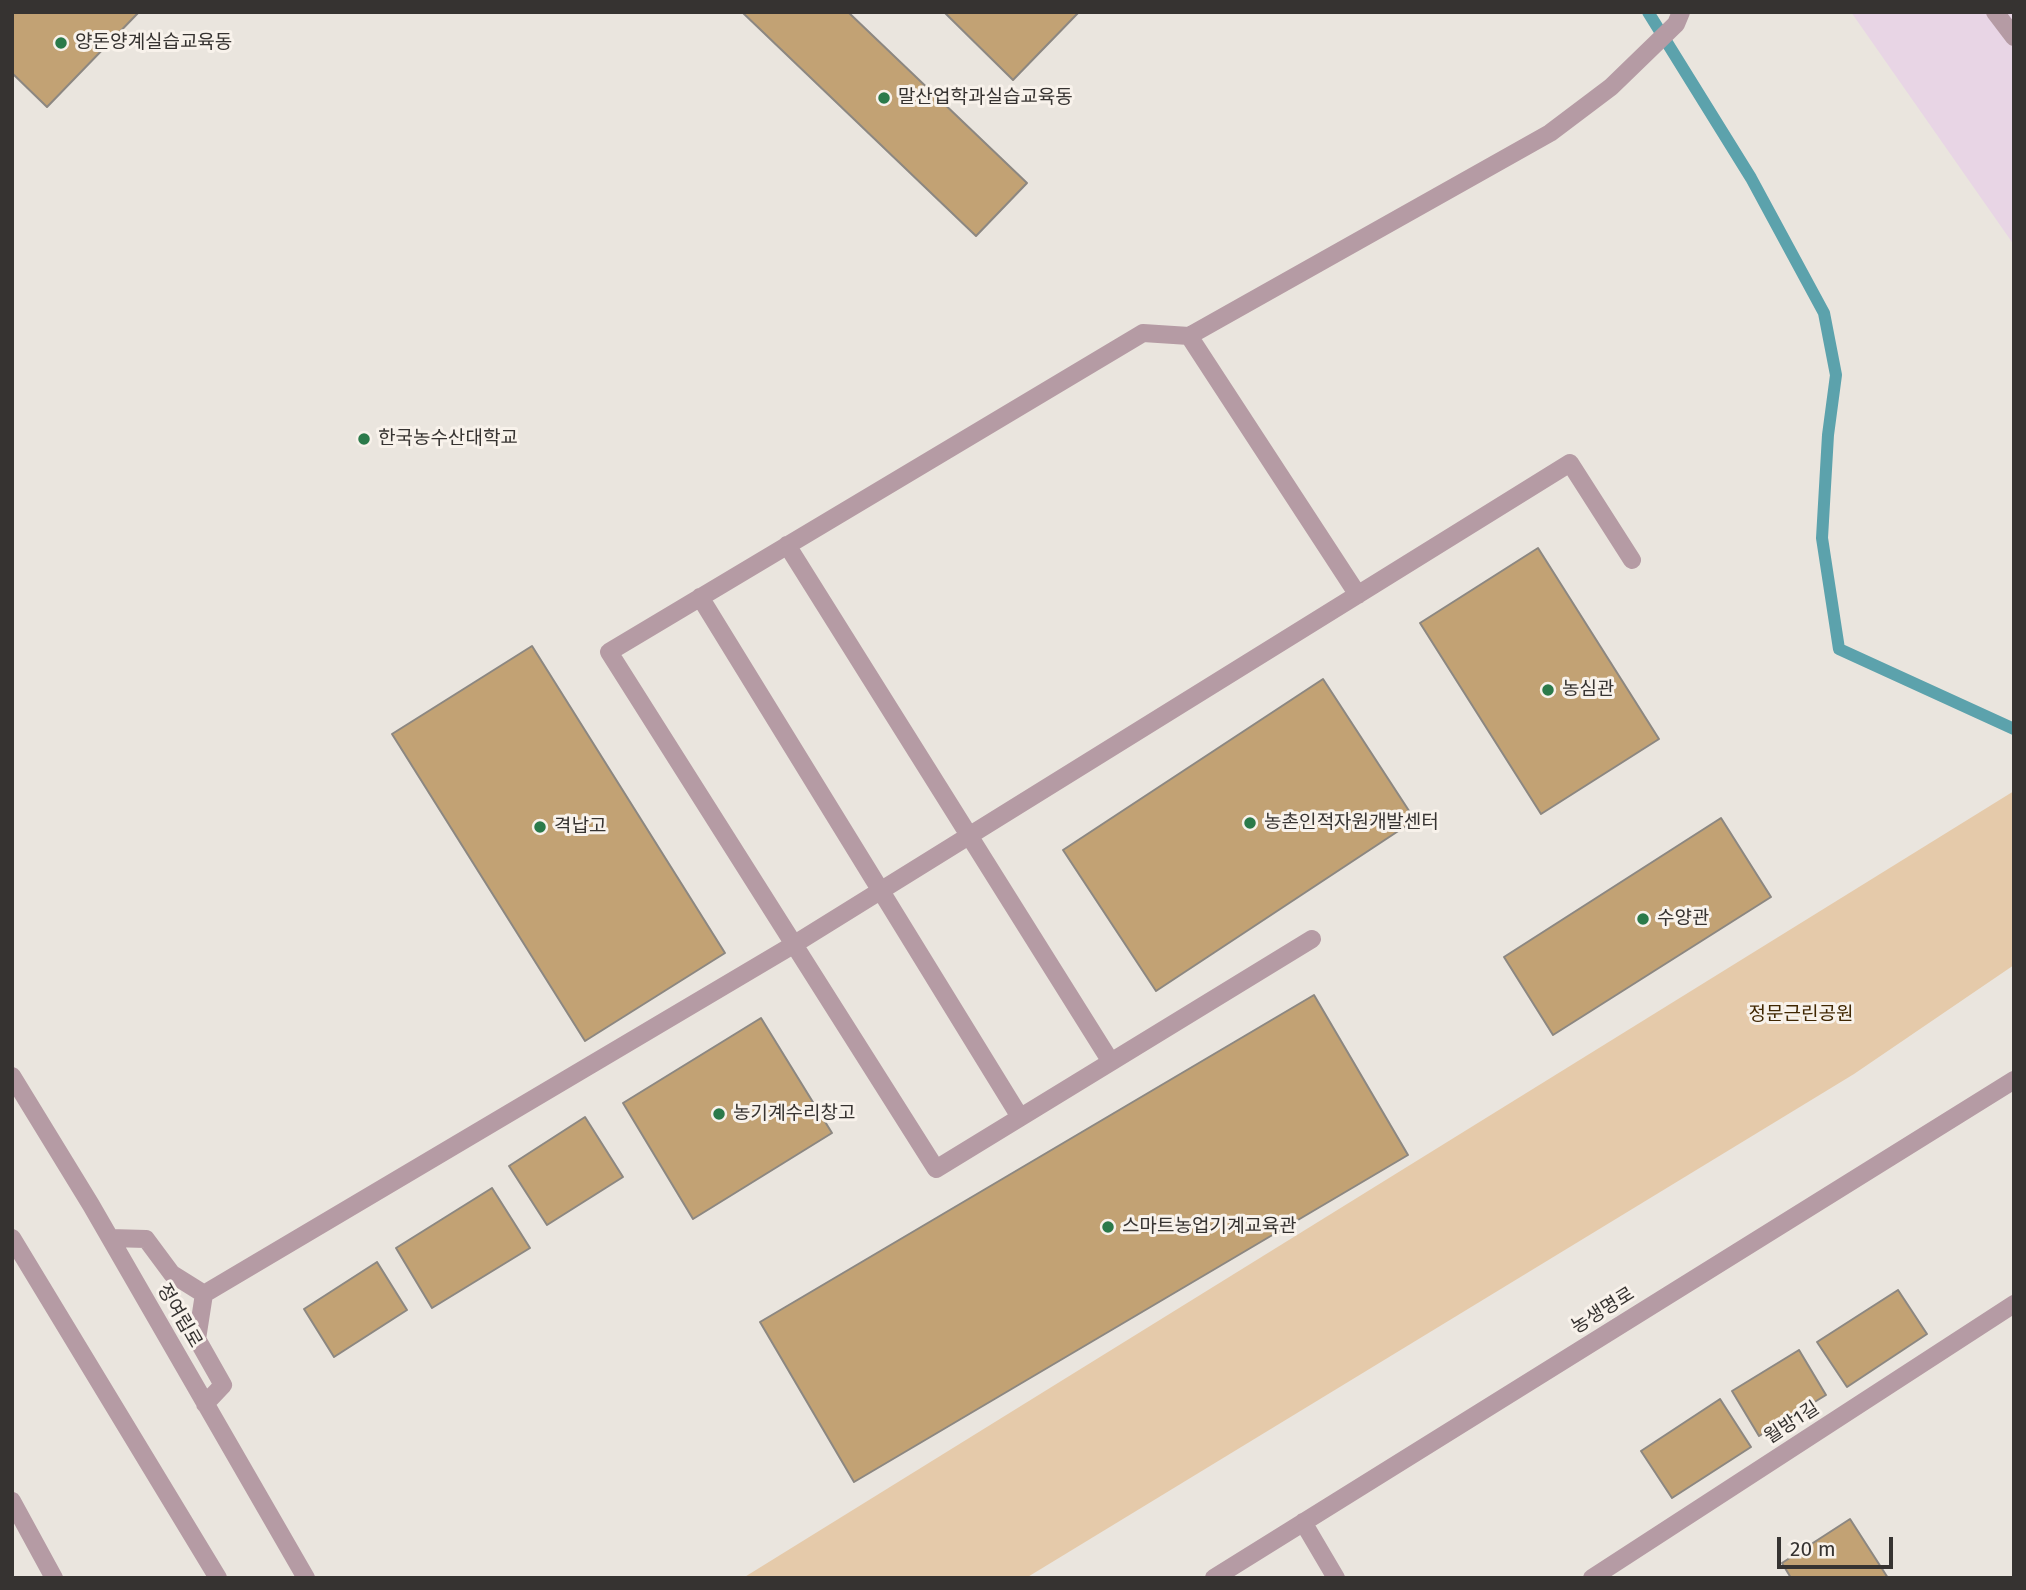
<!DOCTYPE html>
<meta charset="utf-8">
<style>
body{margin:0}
#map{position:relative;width:2026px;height:1590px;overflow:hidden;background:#eae5de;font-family:"Fira Sans",sans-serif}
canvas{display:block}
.frame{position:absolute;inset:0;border:14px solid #363331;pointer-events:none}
.scale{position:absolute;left:1777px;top:1537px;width:116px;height:32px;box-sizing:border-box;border:4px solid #363331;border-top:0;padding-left:9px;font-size:21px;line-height:24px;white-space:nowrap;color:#363331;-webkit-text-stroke:5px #f8f2eb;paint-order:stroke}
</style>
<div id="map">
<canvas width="2026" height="1590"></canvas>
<div class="frame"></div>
<div class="scale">20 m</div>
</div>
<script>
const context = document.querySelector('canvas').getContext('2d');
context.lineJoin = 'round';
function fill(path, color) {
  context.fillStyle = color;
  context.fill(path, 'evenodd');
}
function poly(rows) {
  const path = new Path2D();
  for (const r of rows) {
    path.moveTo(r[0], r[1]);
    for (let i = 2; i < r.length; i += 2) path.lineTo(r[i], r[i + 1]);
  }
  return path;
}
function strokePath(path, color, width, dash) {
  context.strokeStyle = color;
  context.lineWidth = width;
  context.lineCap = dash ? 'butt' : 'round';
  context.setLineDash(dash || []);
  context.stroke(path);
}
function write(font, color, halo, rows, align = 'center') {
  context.font = font + ' "Fira Sans","Noto Sans KR",sans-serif';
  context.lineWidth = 6;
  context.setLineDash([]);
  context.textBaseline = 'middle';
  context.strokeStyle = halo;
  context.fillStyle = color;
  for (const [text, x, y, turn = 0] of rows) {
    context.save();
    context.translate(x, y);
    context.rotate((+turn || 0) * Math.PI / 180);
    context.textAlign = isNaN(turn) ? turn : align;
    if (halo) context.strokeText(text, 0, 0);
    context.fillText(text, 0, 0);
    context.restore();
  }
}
fill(poly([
 [1851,12,2014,12,2014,245]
]), '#e8d5e5');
fill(poly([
 [2014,791,2014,965,1854,1074,1026,1578,743,1578]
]), '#e5caaa');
strokePath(poly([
 [1648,12,1751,178,1824,313,1836,375,1828,435,1822,538,1839,649,2014,729]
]), '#5ca2ac', 12);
const building = poly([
 [12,12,139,12,47,107,12,73,12,12],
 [742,12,848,12,1027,183,976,236,742,12],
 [944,12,1079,12,1013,80,944,12],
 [1538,548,1659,739,1541,814,1420,623,1538,548],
 [532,646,725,953,585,1041,392,734,532,646],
 [1323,679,1415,820,1156,991,1063,850,1323,679],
 [1721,818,1771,897,1553,1035,1504,957,1721,818],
 [1314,995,1408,1155,854,1482,760,1322,1314,995],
 [761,1018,832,1133,693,1219,623,1103,761,1018],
 [585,1117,623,1177,547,1225,509,1166,585,1117],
 [492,1188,530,1248,432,1308,396,1248,492,1188],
 [377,1262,407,1310,334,1357,304,1309,377,1262],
 [1898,1290,1927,1334,1847,1387,1817,1342,1898,1290],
 [1799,1350,1826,1395,1759,1436,1732,1391,1799,1350],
 [1720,1399,1751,1447,1672,1498,1641,1451,1720,1399],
 [1850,1519,1888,1578,1791,1578,1782,1563,1850,1519]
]);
fill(building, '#c2a274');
strokePath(building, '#8c8781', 2);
strokePath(poly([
 [1995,12,2014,37],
 [1189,336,1358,595],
 [787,545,1111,1062],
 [700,597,1020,1117],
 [1312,939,936,1169,609,652,1143,333,1189,336,1550,133,1611,87,1676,24,1681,12],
 [12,1076,91,1205,306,1578],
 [12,1238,218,1578],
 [110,1238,146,1239,172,1274,204,1294],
 [204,1294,793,945,1570,463,1632,560],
 [204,1294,197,1339,223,1385,205,1404],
 [12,1501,54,1578],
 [1303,1522,1336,1578],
 [1214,1578,2014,1080],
 [1592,1578,2014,1304]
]), '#b59ba4', 18);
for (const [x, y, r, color] of [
 [61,43,7,"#2b7a4a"],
 [884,98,7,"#2b7a4a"],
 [364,439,7,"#2b7a4a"],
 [1548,690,7,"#2b7a4a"],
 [1250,823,7,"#2b7a4a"],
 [540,827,7,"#2b7a4a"],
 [1643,919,7,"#2b7a4a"],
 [719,1114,7,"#2b7a4a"],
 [1108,1227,7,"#2b7a4a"]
]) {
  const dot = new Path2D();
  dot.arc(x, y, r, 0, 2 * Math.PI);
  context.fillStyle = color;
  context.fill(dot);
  strokePath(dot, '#f8f2eb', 2.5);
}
write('19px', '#363331', '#f8f2eb', [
 ["양돈양계실습교육동",75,43],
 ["말산업학과실습교육동",898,98],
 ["한국농수산대학교",378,439],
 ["농심관",1562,690],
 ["농촌인적자원개발센터",1264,823],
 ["격납고",554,827],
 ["수양관",1657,919],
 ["농기계수리창고",733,1114],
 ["스마트농업기계교육관",1122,1227]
], 'left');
write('19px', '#402702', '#f8f2eb', [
 ["정문근린공원",1801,1015]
]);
write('19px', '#363331', '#f8f2eb', [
 ["농생명로",1603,1311,-32],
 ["정여립로",179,1316,60],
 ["월방1길",1792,1423,-33]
]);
</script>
